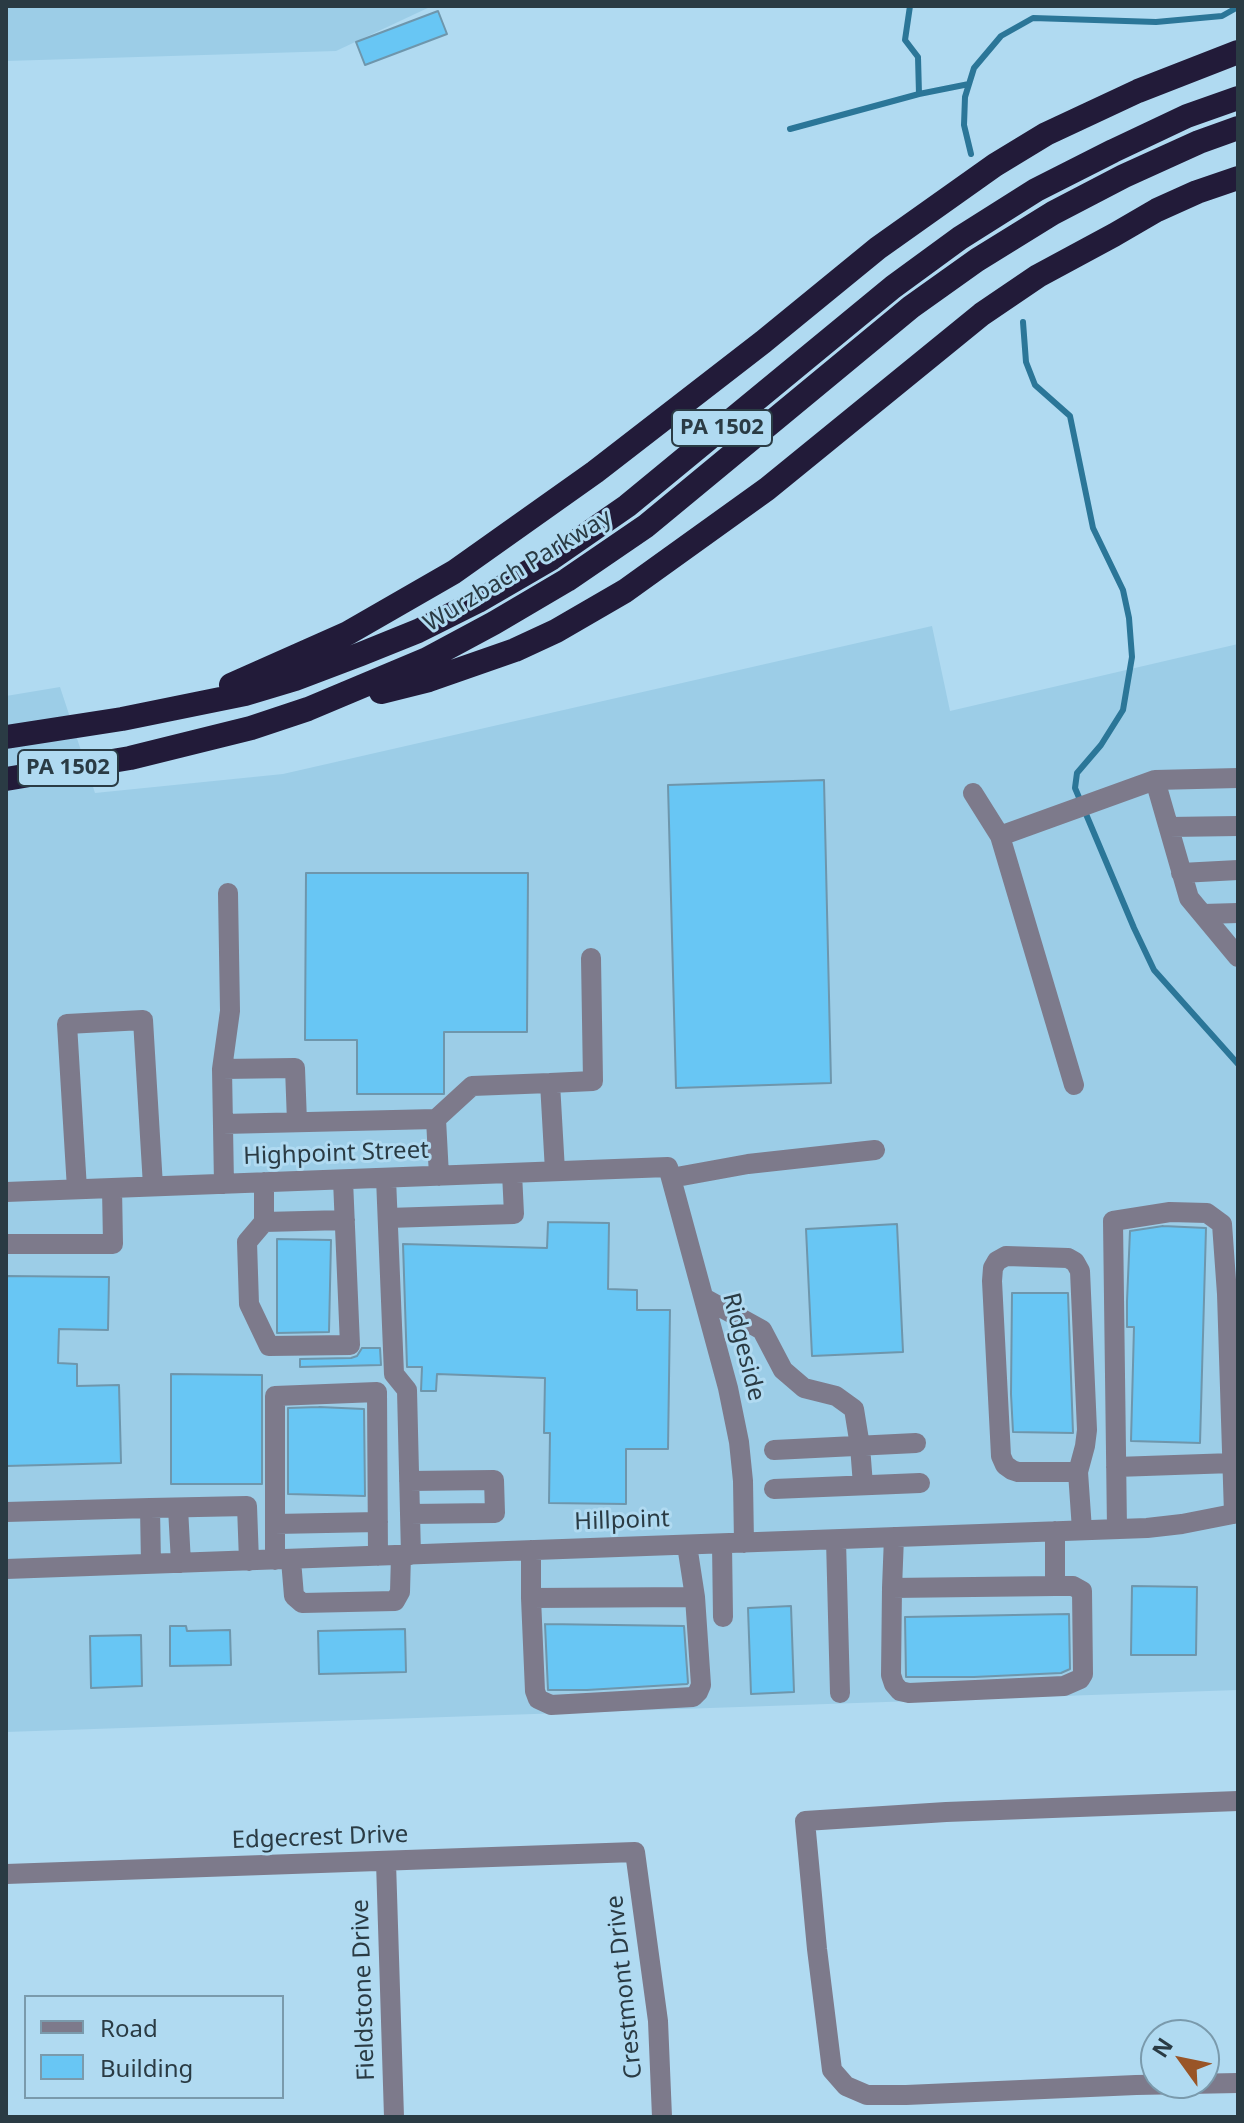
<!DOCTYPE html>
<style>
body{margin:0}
#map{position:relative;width:1244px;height:2123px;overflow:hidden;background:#b0daf1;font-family:"Noto Sans",sans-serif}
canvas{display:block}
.frame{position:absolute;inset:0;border:8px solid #2a3b44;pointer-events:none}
.legend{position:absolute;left:24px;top:1995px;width:260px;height:104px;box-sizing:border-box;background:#b0daf1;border:2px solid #7a9aac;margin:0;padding:10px 14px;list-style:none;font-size:24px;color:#2a3b44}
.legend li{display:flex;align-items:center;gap:16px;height:40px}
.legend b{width:40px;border:2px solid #7a9aac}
.north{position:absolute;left:1140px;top:2019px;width:80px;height:80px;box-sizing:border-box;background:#b0daf1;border:2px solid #7a9aac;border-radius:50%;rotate:303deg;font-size:22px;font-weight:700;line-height:32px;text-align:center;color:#2a3b44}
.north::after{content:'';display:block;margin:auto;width:28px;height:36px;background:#995527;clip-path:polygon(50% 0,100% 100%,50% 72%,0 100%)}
</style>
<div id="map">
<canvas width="1244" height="2123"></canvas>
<div class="frame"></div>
<ul class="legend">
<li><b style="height:10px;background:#7d7a8b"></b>Road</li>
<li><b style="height:22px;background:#68c6f4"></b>Building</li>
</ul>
<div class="north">N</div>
</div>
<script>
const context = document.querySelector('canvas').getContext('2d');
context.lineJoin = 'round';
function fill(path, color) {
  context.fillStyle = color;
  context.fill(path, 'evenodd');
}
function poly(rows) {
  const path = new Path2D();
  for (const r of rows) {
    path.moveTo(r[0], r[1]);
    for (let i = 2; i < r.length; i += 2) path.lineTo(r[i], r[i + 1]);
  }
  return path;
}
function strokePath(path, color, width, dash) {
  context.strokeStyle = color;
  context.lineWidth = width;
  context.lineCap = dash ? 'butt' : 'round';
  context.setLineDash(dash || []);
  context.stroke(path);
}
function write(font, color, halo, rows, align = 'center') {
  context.font = font + ' "Noto Sans",sans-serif';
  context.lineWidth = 6;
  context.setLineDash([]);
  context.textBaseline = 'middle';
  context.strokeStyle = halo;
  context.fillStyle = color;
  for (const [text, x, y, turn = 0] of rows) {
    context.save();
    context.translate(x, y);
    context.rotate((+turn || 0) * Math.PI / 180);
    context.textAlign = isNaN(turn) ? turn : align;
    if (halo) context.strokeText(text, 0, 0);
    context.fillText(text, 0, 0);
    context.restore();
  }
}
fill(poly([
 [6,6,432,6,336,51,6,61],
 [932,626,950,711,1238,644,1238,1690,6,1732,6,696,60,687,95,793,283,774]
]), '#9ccde7');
strokePath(poly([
 [910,6,905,40,918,57,919,94],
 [790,129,919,94,969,84],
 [971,154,964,125,965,97,974,68,1001,36,1033,18,1156,22,1222,16,1238,7],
 [1023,322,1026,362,1035,385,1070,416,1093,528,1123,590,1129,618,1132,657,1123,710,1101,745,1077,773,1075,788,1134,928,1154,970,1238,1064]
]), '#2b7698', 6);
const building = poly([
 [438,11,447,34,365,65,356,42,438,11],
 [824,780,831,1083,676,1088,668,785,824,780],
 [306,873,528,873,527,1032,444,1032,444,1094,357,1094,357,1040,305,1040,306,873],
 [548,1222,609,1223,608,1289,637,1290,637,1310,670,1310,668,1449,626,1449,626,1504,549,1503,550,1433,544,1433,545,1378,437,1374,436,1391,421,1391,422,1367,407,1367,403,1244,547,1248,548,1222],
 [897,1224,903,1352,812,1356,806,1229,897,1224],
 [1163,1226,1206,1228,1200,1443,1131,1441,1134,1327,1127,1327,1127,1301,1130,1231,1163,1226],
 [277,1239,331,1240,329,1332,277,1333,277,1239],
 [6,1276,109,1277,108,1330,59,1329,58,1363,77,1364,77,1386,119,1385,121,1463,6,1466,6,1276],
 [1012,1293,1068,1293,1073,1433,1013,1432,1011,1394,1012,1293],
 [362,1348,380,1348,381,1365,300,1367,300,1359,351,1358,357,1356,362,1348],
 [171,1374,262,1375,262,1484,171,1484,171,1374],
 [319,1407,364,1409,365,1496,288,1494,288,1408,319,1407],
 [1132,1586,1197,1587,1196,1655,1131,1655,1132,1586],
 [791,1606,794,1692,751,1694,748,1608,791,1606],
 [1069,1614,1070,1669,1061,1673,974,1677,906,1677,905,1617,1069,1614],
 [545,1624,684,1626,688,1683,687,1684,587,1690,548,1690,545,1624],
 [170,1626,186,1626,187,1631,230,1630,231,1665,170,1666,170,1626],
 [405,1629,406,1672,319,1674,318,1631,405,1629],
 [141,1635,142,1686,91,1688,90,1636,141,1635]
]);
fill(building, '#68c6f4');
strokePath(building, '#6e96ac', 2);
strokePath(poly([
 [1238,778,1155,780,1189,898,1238,957],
 [973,793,1000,836,1155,780],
 [1169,827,1238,826],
 [1000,836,1074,1085],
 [1181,873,1238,870],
 [1203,914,1238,913],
 [222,1069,295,1068,297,1122],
 [550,1083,593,1081,591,958],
 [223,1124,436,1119],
 [439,1176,436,1119,472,1086,550,1083,555,1171],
 [386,1178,394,1374,407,1390,411,1555],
 [671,1178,748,1164,875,1150],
 [264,1182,264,1222,247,1242,249,1304,269,1346,350,1345,343,1180],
 [224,1184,222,1069,230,1011,228,893],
 [77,1189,67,1024,143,1020,153,1186],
 [6,1192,668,1167,728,1388,739,1442,743,1481,744,1543],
 [388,1218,514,1214,512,1173],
 [264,1222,345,1220],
 [6,1244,113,1244,112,1188],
 [704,1298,762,1330,783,1370,804,1388,836,1396,854,1409,860,1446,863,1485],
 [774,1450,916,1443],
 [1116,1467,1233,1463],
 [1078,1472,1018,1472,1012,1470,1005,1465,1001,1456,992,1281,993,1268,997,1261,1006,1256,1068,1258,1075,1262,1080,1271,1087,1430,1085,1446,1078,1472,1082,1530],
 [409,1481,494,1480,495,1513,410,1514],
 [774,1489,920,1483],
 [178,1508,181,1563],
 [6,1512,150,1508],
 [275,1524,378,1522],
 [1117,1529,1113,1221,1170,1212,1207,1213,1222,1224,1227,1294,1234,1514],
 [894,1537,892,1588,1055,1586,1055,1531],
 [836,1540,840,1693],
 [722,1544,723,1617],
 [531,1550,531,1598,695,1597,687,1545],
 [275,1560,275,1396,377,1392,378,1556],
 [291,1560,294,1596,302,1603,395,1601,400,1592,401,1555],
 [151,1564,150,1508,247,1506,249,1561],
 [6,1569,1147,1528,1182,1524,1238,1513],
 [892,1588,891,1675,894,1684,900,1691,909,1693,1064,1686,1080,1679,1083,1674,1082,1591,1073,1586,1055,1586],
 [531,1598,535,1691,538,1699,551,1705,693,1697,698,1692,701,1685,695,1597],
 [1238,1801,946,1812,805,1821,817,1949,832,2070,846,2086,867,2095,906,2095,1136,2085,1238,2083],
 [386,1862,394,2117],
 [6,1874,635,1852,658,2021,662,2117]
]), '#7d7a8b', 20);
strokePath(poly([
 [231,685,348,633,454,572,595,472,763,342,878,248,995,165,1046,134,1138,91,1238,52],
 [381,692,429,680,515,650,556,631,625,591,767,489,982,314,1038,276,1114,235,1157,210,1197,192,1238,178],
 [6,737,122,719,245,694,295,679,361,654,418,631,478,601,552,558,627,506,893,287,960,238,1036,190,1113,151,1187,116,1238,98],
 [6,779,130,758,251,728,308,709,427,659,494,623,567,580,646,526,911,307,977,260,1053,213,1124,176,1199,142,1238,128]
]), '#221b39', 24);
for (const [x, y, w] of [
 [722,428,100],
 [68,768,100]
]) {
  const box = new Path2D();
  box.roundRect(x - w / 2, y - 18, w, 36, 6);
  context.fillStyle = '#b0daf1';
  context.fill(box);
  strokePath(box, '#2a3b44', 2);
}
write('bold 22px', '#2a3b44', null, [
 ["PA 1502",722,428],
 ["PA 1502",68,768]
]);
write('24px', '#2a3b44', '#b0daf1', [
 ["Wurzbach Parkway",518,571,-31],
 ["Highpoint Street",336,1154,-2],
 ["Ridgeside",743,1347,76],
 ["Hillpoint",622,1521,-2],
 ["Edgecrest Drive",320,1838,-2],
 ["Crestmont Drive",625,1987,-96],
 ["Fieldstone Drive",364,1990,-92]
]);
</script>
